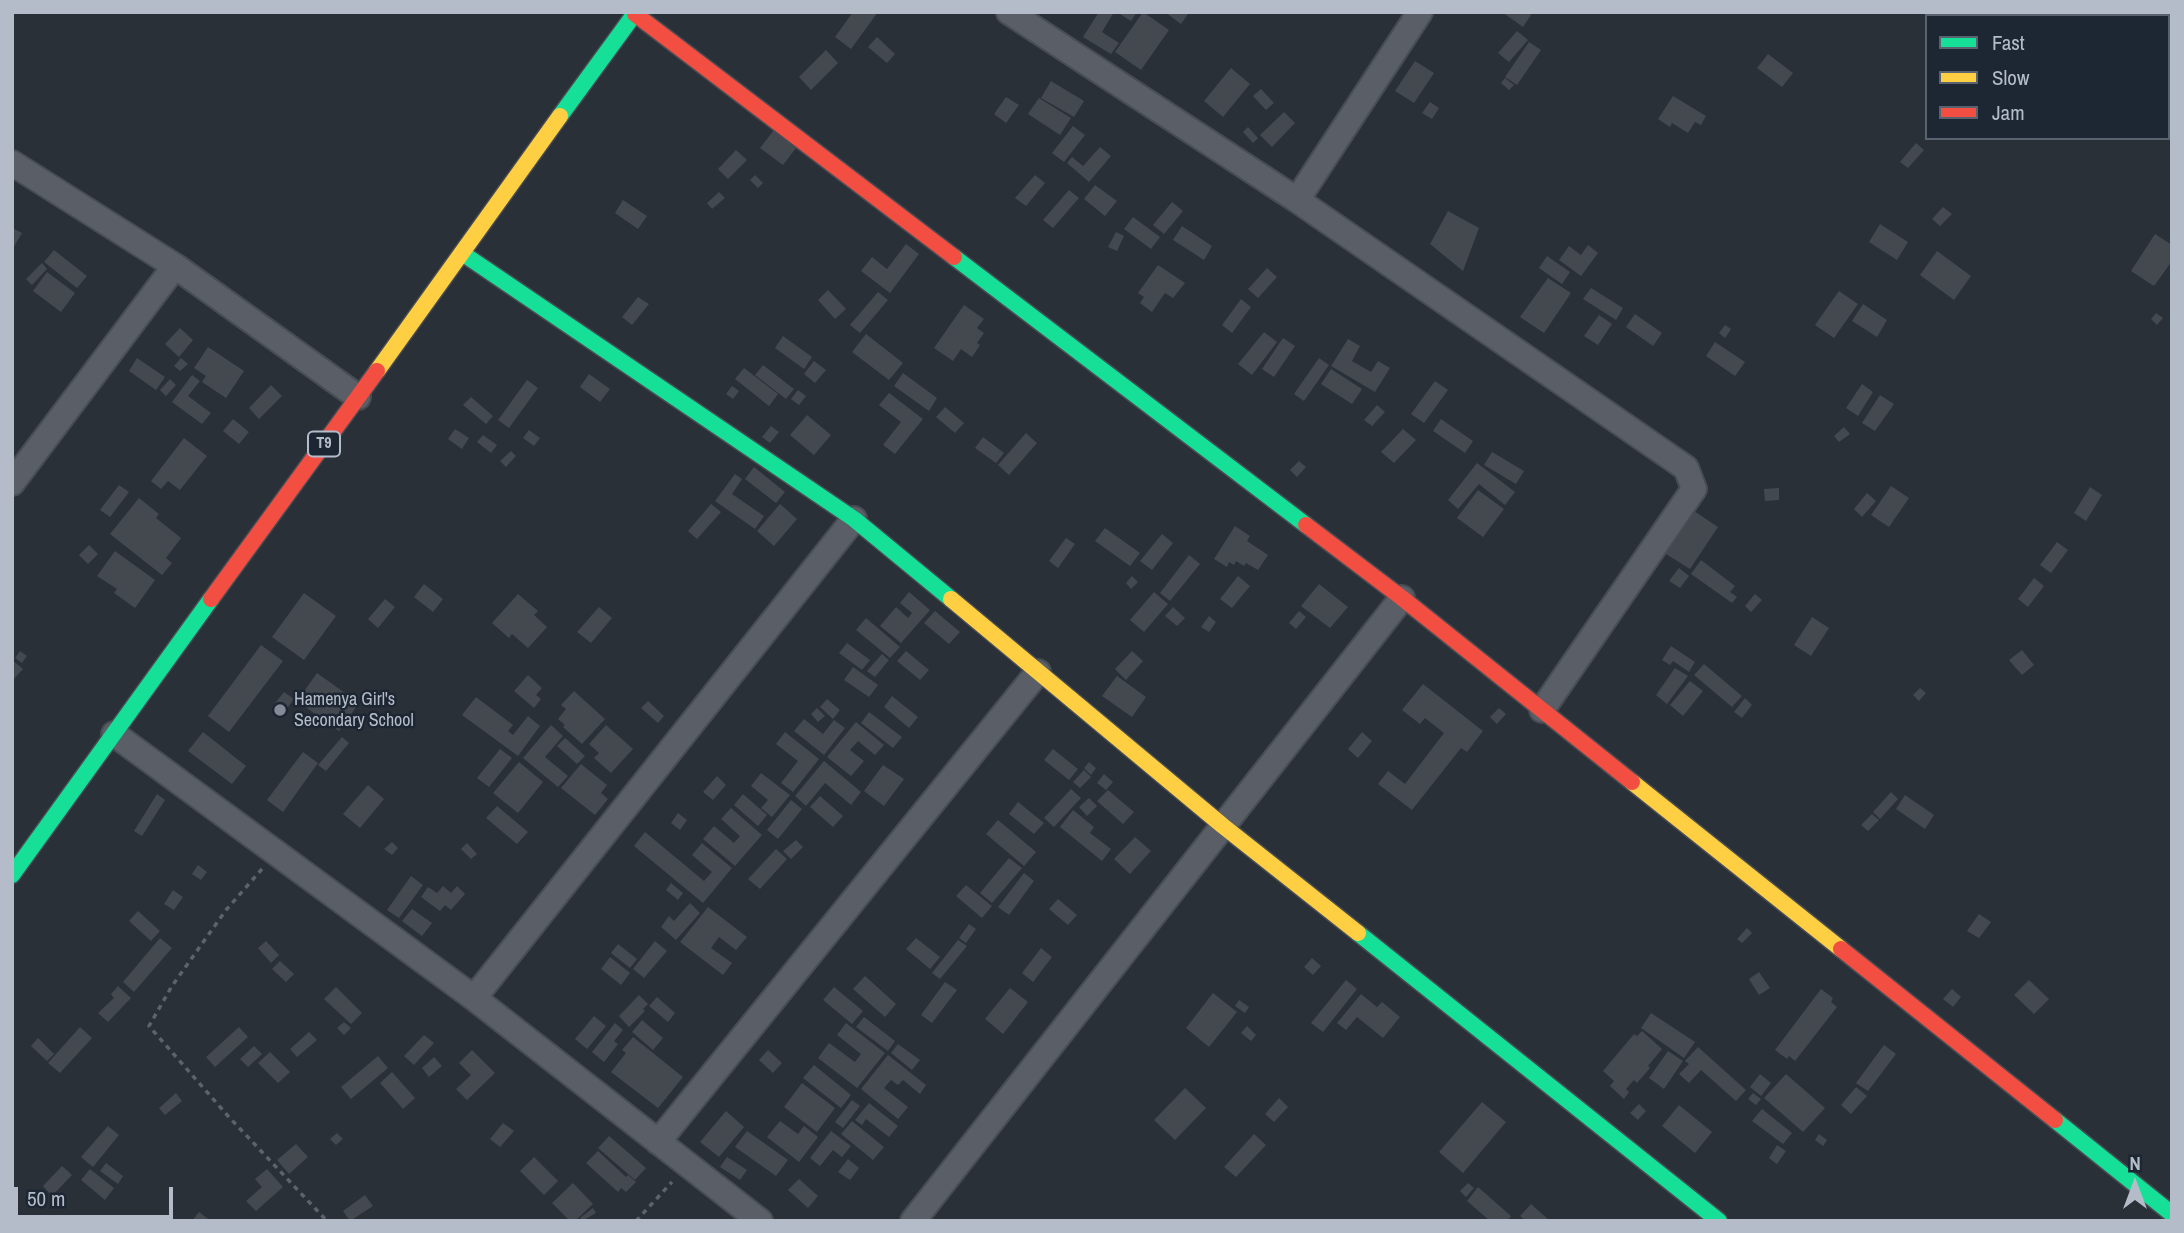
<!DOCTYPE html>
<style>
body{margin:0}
#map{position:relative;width:2184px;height:1233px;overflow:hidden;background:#2a3038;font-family:"Archivo Narrow",sans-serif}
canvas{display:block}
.frame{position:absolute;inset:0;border:14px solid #b4bcc9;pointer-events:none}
.legend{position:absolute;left:1925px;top:14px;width:245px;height:126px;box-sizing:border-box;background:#1d2633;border:2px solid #59626f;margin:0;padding:9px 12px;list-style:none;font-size:21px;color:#b4bcc9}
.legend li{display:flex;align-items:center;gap:14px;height:35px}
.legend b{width:35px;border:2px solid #59626f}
.north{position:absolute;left:2100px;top:1149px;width:70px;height:70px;-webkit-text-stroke:5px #1d2633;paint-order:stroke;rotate:0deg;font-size:19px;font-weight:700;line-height:28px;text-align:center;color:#b4bcc9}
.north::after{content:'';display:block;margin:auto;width:24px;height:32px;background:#b4bcc9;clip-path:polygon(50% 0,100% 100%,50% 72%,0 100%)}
.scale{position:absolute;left:14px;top:1187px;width:159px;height:32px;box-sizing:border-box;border:4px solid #b4bcc9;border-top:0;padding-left:9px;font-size:21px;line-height:24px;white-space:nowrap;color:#b4bcc9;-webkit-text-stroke:5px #1d2633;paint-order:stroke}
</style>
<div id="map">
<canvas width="2184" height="1233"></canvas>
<div class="frame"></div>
<ul class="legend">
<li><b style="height:9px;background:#16e098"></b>Fast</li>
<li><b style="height:9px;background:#ffcf43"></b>Slow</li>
<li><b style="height:9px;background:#f24e42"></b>Jam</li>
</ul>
<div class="north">N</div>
<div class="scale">50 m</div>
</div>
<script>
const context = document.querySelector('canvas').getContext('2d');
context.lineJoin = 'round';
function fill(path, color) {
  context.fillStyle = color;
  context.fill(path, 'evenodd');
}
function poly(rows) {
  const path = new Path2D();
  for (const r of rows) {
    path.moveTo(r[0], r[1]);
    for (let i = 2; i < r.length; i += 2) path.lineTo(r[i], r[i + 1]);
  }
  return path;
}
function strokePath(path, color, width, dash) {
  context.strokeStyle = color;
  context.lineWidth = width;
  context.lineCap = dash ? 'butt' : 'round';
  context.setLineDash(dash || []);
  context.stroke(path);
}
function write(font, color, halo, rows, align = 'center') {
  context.font = font + ' "Archivo Narrow",sans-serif';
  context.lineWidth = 5;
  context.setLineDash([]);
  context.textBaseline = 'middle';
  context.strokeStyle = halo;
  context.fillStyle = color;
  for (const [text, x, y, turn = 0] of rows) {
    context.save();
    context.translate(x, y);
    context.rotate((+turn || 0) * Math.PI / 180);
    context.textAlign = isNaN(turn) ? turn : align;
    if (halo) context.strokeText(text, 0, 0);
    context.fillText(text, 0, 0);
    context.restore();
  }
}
fill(poly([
 [853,12,878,12,851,49,835,37],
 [1099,12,1114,12,1102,32,1119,43,1111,54,1083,37],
 [1117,12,1137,12,1131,21],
 [1143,12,1169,30,1141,70,1115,52],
 [1165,12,1186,12,1188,14,1181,24],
 [1502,12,1527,12,1531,15,1523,27],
 [1517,31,1528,40,1509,62,1498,53],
 [877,37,895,54,887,63,868,47],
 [1529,42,1541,50,1517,85,1505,77],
 [826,50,838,63,811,90,799,77],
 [1768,54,1793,73,1782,87,1757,68],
 [1415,61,1434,73,1414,103,1395,91],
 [1231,68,1250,84,1223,117,1204,101],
 [1505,78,1514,85,1509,90,1501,83],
 [1051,81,1084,101,1074,117,1041,98],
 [1261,89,1274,103,1266,110,1253,96],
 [1673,96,1706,116,1701,125,1695,122,1688,133,1672,123,1670,127,1658,119],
 [1006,97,1019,105,1006,123,994,114],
 [1039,98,1071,118,1060,135,1028,114],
 [1430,102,1439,108,1432,119,1422,113],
 [1284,112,1295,123,1272,147,1260,135],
 [1073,126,1085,135,1064,162,1052,153],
 [1248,127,1258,138,1253,143,1243,132],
 [774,130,796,148,783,165,760,148],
 [1916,143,1924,150,1908,168,1900,162],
 [1100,147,1111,156,1089,182,1067,163,1072,157,1083,166],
 [736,150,747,160,728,179,718,169],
 [755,175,763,183,758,188,750,180],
 [1035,175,1045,183,1026,206,1015,198],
 [1095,185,1117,201,1105,216,1084,199],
 [1069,190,1079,198,1053,228,1043,220],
 [719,192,725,198,712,209,707,203],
 [623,200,647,216,638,229,615,213],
 [1172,202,1183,211,1164,234,1153,225],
 [1943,207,1952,214,1940,226,1932,219],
 [1448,211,1479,228,1463,271,1430,244],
 [1133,217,1160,237,1151,249,1124,229],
 [1880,224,1908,242,1897,260,1869,242],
 [1182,226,1212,246,1204,260,1173,240],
 [12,228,22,233,12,250],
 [1116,232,1124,236,1117,251,1108,247],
 [2155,234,2172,245,2172,261,2154,286,2131,271],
 [906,244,919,254,890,293,861,271,872,257,887,269],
 [1588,245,1598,253,1581,276,1559,260,1569,246,1581,255],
 [54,250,87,276,77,288,44,262],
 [1937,251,1971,276,1954,300,1920,275],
 [1547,256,1570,272,1562,284,1539,268],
 [42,263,47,269,32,285,26,279],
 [1158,265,1185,283,1173,298,1165,293,1152,312,1140,303,1144,297,1138,293],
 [1267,268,1277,277,1258,298,1248,289],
 [47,272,75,293,61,312,33,291],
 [1548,278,1571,293,1544,333,1520,317],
 [1591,288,1623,308,1616,320,1583,299],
 [828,290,846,309,835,319,818,300],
 [1839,291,1858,304,1834,338,1815,325],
 [878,292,888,300,860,333,850,325],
 [638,297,649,304,632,325,622,317],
 [1241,299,1251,307,1232,333,1222,325],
 [1863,304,1887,320,1877,337,1852,321],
 [964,305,984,319,977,328,984,333,977,343,980,345,972,357,961,349,953,361,934,348],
 [2156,313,2163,318,2157,325,2151,319],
 [1635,314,1662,333,1653,346,1626,327],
 [1599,315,1612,324,1598,345,1584,336],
 [1725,325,1731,329,1725,338,1719,333],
 [180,328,193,340,179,357,165,344],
 [1264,332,1277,342,1252,375,1238,364],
 [866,334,903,363,889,380,852,352],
 [783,336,812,357,804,369,775,348],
 [1283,338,1295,346,1274,377,1262,369],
 [1348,339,1360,346,1352,361,1371,372,1378,361,1390,368,1375,392,1331,366],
 [1715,342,1745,362,1735,376,1706,356],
 [208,347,244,371,226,398,202,382,206,376,194,368],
 [137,358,165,377,156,390,129,371],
 [181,358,188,364,180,371,174,366],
 [1319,358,1329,365,1304,401,1294,394],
 [814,361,826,370,815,383,804,374],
 [763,365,794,389,786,399,755,375],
 [744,368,778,394,769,406,735,379],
 [1331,369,1362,389,1352,404,1321,384],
 [903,373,937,398,929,411,894,386],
 [589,374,610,389,600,402,580,387],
 [192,375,200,381,188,396,211,413,202,424,172,402],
 [170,379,176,385,166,396,160,390],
 [527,380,538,388,509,428,498,420],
 [1435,381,1448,390,1424,423,1411,414],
 [1862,384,1873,392,1858,416,1846,408],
 [271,385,282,396,259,419,249,408],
 [732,386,739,391,733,399,726,394],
 [798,390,806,396,799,405,791,399],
 [889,393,923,419,895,454,883,445,901,422,879,405],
 [1880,395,1894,404,1875,431,1862,423],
 [471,397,493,416,486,424,463,405],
 [1377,405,1385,412,1372,426,1364,420],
 [945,407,964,423,955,433,936,417],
 [807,415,831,435,814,455,790,435],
 [233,419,249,432,239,444,223,431],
 [1441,419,1473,441,1465,453,1433,431],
 [771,426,779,432,770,443,762,437],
 [1844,427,1850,434,1839,442,1834,436],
 [455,429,469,438,462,449,448,439],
 [1403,429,1416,440,1394,463,1381,452],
 [529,430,540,438,534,446,523,438],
 [1026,433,1037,443,1009,475,998,465],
 [483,435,497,445,491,453,477,442],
 [983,437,1004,453,996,463,975,448],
 [184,438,207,456,180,490,168,481,161,489,151,481],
 [511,451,516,456,506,467,500,461],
 [1492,452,1524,471,1516,484,1484,465],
 [1299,461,1306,467,1297,477,1290,470],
 [1477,463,1515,492,1505,505,1479,484,1458,509,1448,500],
 [754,467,785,492,776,503,745,479],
 [735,474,742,479,732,494,764,516,755,529,715,501],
 [119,485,129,492,110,517,100,510],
 [1891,486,1909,498,1889,527,1871,515],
 [2090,487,2102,495,2086,521,2074,513],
 [1779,488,1779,500,1765,501,1764,489],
 [1478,490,1504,509,1483,537,1457,518],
 [1867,493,1876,501,1862,517,1854,509],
 [139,498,159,514,156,518,181,538,166,558,172,563,162,575,110,534],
 [711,504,721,512,697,539,688,531],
 [780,504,797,519,774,546,757,531],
 [1694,511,1718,527,1690,569,1666,554],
 [1235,526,1250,536,1247,541,1268,555,1258,570,1246,563,1244,566,1236,561,1234,565,1229,562,1227,567,1214,559],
 [1105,528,1140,553,1130,566,1095,541],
 [1162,534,1173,543,1152,570,1140,561],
 [1066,538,1075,544,1058,568,1049,561],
 [2057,542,2068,550,2051,573,2040,565],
 [89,545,98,554,88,564,79,555],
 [115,551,155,580,135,608,114,593,117,589,97,576],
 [1189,555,1200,564,1170,601,1160,593],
 [1701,560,1735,586,1730,592,1737,597,1732,603,1691,574],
 [1679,568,1689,576,1680,588,1669,581],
 [1132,576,1138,582,1131,589,1126,583],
 [1238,576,1250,586,1232,608,1220,599],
 [2034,578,2044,586,2028,607,2018,599],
 [424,584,443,599,433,612,414,597],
 [1319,584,1348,607,1330,628,1301,606],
 [909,592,930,610,901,643,880,626,896,607,908,618,912,613,900,603],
 [1154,592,1168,604,1144,632,1130,620],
 [304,593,336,616,304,660,272,637],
 [518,594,538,611,534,615,547,627,528,648,512,634,509,638,492,623],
 [1755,594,1762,600,1751,612,1745,606],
 [385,599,395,607,378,628,368,619],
 [599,607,612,618,591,643,577,632],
 [1173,607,1185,618,1177,626,1165,616],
 [935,611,960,632,949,644,924,623],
 [1299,611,1306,617,1296,629,1289,623],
 [1209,616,1216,622,1209,632,1201,627],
 [1812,617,1829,628,1811,656,1794,645],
 [866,618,900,647,890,658,856,630],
 [847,643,870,660,862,670,839,653],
 [261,645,283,661,229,732,208,716],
 [1671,646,1695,662,1689,672,1673,661,1670,665,1662,660],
 [2022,650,2034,665,2022,675,2009,660],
 [20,651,27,656,22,663,15,658],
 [906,651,929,670,920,680,897,661],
 [1132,651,1143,661,1126,680,1115,669],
 [882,654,889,660,875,677,867,671],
 [12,660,23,669,12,681],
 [1704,664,1742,696,1732,707,1694,675],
 [853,667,878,685,869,697,844,680],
 [1675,668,1688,676,1667,704,1656,695],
 [317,673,359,703,339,731,297,701],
 [528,675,542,688,536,695,541,699,534,708,514,691],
 [1117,676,1146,697,1132,717,1102,696],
 [1690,681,1703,691,1683,716,1670,705],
 [1423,684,1483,731,1467,752,1461,748,1412,810,1378,784,1388,771,1405,784,1444,733,1425,718,1420,724,1402,710],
 [1920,688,1926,693,1919,701,1913,695],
 [574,691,605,719,582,744,563,727,565,725,558,719,566,709,561,705],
 [284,692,294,699,282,715,272,707],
 [892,696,918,717,909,728,884,707],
 [476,697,513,725,508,731,513,735,528,716,540,726,518,756,462,715],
 [1745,698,1752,705,1742,718,1734,712],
 [827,699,840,710,833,719,820,707],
 [648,701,664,716,658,723,641,708],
 [817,708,825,716,818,722,811,714],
 [1499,708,1506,714,1497,724,1490,717],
 [869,712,902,737,893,748,861,723],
 [804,719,823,734,834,720,845,728,824,755,794,731],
 [856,722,884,745,875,755,858,741,850,750,864,761,851,776,827,757],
 [551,725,563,736,545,757,568,776,558,787,523,758],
 [606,725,633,749,611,773,594,758,599,753,589,744],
 [203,732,246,766,232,784,188,751],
 [785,732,819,759,793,792,781,783,798,761,776,744],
 [1362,732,1372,741,1358,758,1348,749],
 [342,737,349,743,326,771,318,765],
 [565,738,585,756,577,764,557,746],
 [500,749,512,758,489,787,477,778],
 [1053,749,1078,769,1069,780,1044,760],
 [303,752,318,763,283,812,267,800],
 [824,761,861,792,851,805,825,783,806,806,795,796],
 [519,762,543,782,518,813,493,793],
 [1089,762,1096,768,1091,775,1084,768],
 [581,764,607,785,601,793,608,799,595,815,561,788],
 [883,765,904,779,884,806,864,791],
 [1084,770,1091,777,1080,788,1073,782],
 [761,773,790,795,772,817,761,808,768,800,751,786],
 [1104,774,1113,782,1106,790,1097,783],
 [717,776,726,785,713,800,703,792],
 [368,785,384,799,360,828,343,814],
 [1071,789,1081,798,1054,827,1044,818],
 [1108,790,1134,812,1123,824,1097,801],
 [1891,792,1898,799,1880,819,1873,812],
 [157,794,165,800,142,836,134,831],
 [743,794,767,815,758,826,734,805],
 [1905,795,1934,815,1925,829,1896,809],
 [820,796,843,816,833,827,810,807],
 [1089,798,1097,806,1087,816,1079,807],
 [791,800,802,809,778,839,767,830],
 [1018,802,1044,823,1034,834,1009,814],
 [497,806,528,832,517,844,486,818],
 [731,808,762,835,735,866,703,839,714,826,734,843,740,836,721,819],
 [1073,810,1094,827,1090,833,1111,849,1102,861,1060,827],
 [678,813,687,820,680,830,671,823],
 [1872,814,1879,820,1868,831,1861,825],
 [998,820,1036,852,1024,866,986,834],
 [645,832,704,881,712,872,692,855,702,843,732,868,703,903,634,846],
 [1135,837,1151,851,1130,874,1114,859],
 [796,840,803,847,791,859,783,851],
 [392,842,398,848,392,855,384,849],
 [467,843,477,854,471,859,461,849],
 [776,849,787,859,760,889,748,879],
 [1009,858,1022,868,992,903,980,893],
 [198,865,207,872,201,880,192,874],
 [1024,873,1034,881,1009,915,998,907],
 [411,876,423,885,399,918,387,910],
 [671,883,683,893,678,900,666,890],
 [966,885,992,906,982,918,956,896],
 [443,886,451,893,457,886,465,894,451,910,445,905,440,911,421,897,428,887,437,893],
 [173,890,183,897,174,910,164,904],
 [1058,899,1077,915,1068,925,1049,909],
 [690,903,700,913,676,940,661,927,669,916,674,921],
 [708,907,747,937,736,950,719,937,711,948,732,963,723,975,680,942],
 [412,909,432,923,422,936,402,921],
 [138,911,160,931,151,941,129,921],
 [1979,914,1991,922,1979,938,1967,931],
 [969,924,976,929,966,943,959,938],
 [1747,928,1752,933,1742,943,1737,939],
 [160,938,172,948,134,992,123,982],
 [916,938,940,957,930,969,906,949],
 [958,940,967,946,940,979,932,973],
 [266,941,279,955,271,963,258,948],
 [655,941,667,951,644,978,633,969],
 [618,944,637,959,630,968,611,953],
 [1041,948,1052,957,1033,982,1022,973],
 [610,957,630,973,621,985,601,969],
 [1312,958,1321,966,1313,975,1304,967],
 [280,961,294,974,286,982,272,969],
 [1759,972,1770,988,1759,995,1749,979],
 [865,976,896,1004,885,1017,853,989],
 [1346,980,1357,989,1323,1032,1311,1023],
 [2029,980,2049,999,2034,1014,2014,995],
 [945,982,957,990,932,1023,921,1015],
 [118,986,131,998,108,1022,98,1013,114,998,111,994],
 [336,987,362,1013,351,1024,324,999],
 [834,987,863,1011,852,1024,823,1000],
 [1010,988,1028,1002,1003,1034,985,1019],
 [1821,989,1833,998,1831,1002,1837,1007,1795,1061,1789,1056,1787,1059,1775,1050],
 [1952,989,1961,997,1953,1007,1943,999],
 [1213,993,1237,1012,1209,1047,1186,1028],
 [1361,994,1377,1007,1382,1002,1400,1017,1383,1038,1357,1017,1346,1030,1337,1023],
 [639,995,648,1004,643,1009,645,1011,629,1027,619,1016],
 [657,997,675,1013,668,1022,649,1006],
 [1239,1000,1249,1007,1245,1013,1235,1006],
 [1651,1013,1695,1042,1684,1058,1641,1028],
 [594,1016,606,1026,587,1049,575,1039],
 [864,1017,895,1041,888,1051,856,1027],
 [642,1020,663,1038,653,1050,632,1032],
 [344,1022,351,1028,344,1035,337,1028],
 [615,1023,623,1030,614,1041,618,1044,604,1062,592,1052],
 [846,1023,885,1053,857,1088,818,1058,829,1043,855,1062,861,1054,837,1035],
 [1247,1026,1256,1035,1251,1041,1241,1033],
 [80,1027,92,1038,60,1073,48,1063],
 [239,1027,248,1037,215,1067,206,1057],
 [1642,1031,1662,1049,1648,1066,1650,1068,1637,1083,1634,1080,1626,1089,1629,1092,1624,1099,1610,1086,1614,1081,1603,1071,1634,1034,1637,1036],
 [309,1032,317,1040,297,1057,290,1049],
 [424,1035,434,1043,414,1065,404,1056],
 [633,1037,683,1077,658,1108,611,1072,626,1053,622,1050],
 [38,1038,54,1054,47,1061,31,1046],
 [898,1044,920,1060,912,1070,891,1053],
 [1884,1045,1896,1054,1868,1091,1856,1083],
 [254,1046,262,1054,248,1067,240,1059],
 [1698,1047,1746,1090,1736,1101,1701,1070,1689,1083,1679,1074,1689,1064,1685,1061],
 [472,1050,495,1073,467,1100,456,1089,471,1075,459,1063],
 [768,1050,782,1063,773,1073,759,1060],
 [1668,1051,1683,1061,1664,1089,1649,1078],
 [270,1052,290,1072,278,1083,258,1063],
 [888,1055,926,1085,920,1094,903,1080,898,1085,891,1080,884,1088,908,1107,898,1119,861,1089],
 [378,1056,388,1068,351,1099,341,1087],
 [434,1057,442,1066,429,1077,422,1068],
 [814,1065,851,1095,841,1108,803,1078],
 [392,1072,415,1098,403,1109,380,1083],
 [1760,1074,1771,1083,1761,1096,1750,1087],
 [1786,1074,1825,1108,1803,1132,1764,1098],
 [802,1083,835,1108,817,1132,784,1107],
 [1856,1087,1867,1096,1851,1114,1841,1105],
 [1185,1088,1206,1108,1175,1140,1154,1120],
 [176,1093,182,1101,165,1115,159,1108],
 [1753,1093,1761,1099,1756,1105,1748,1099],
 [1279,1098,1288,1107,1274,1122,1265,1114],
 [852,1100,860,1106,843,1128,835,1122],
 [1482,1102,1506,1122,1463,1173,1439,1152],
 [869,1103,898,1126,889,1137,866,1119,862,1125,855,1120],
 [1639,1104,1646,1111,1638,1120,1630,1113],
 [1679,1105,1712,1132,1695,1153,1662,1126],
 [1762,1109,1792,1133,1783,1144,1752,1121],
 [726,1111,744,1127,719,1157,700,1142],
 [780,1121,798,1134,804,1126,818,1137,799,1162,767,1137],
 [852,1121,884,1147,873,1160,841,1134],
 [503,1123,514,1131,500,1147,490,1139],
 [108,1126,119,1135,93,1167,81,1157],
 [747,1131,788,1160,776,1176,735,1147],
 [831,1131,851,1146,842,1157,833,1150,820,1166,810,1158],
 [337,1133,343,1139,336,1145,330,1139],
 [1254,1134,1266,1145,1236,1177,1224,1167],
 [1819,1134,1827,1140,1823,1146,1815,1140],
 [609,1136,646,1168,635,1180,598,1148],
 [296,1144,308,1157,289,1174,277,1160],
 [1777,1145,1786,1151,1777,1164,1769,1158],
 [598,1151,626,1177,628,1175,636,1182,626,1192,621,1188,618,1192,586,1163],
 [534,1157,558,1181,544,1195,520,1171],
 [727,1157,747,1170,740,1180,720,1167],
 [848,1159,859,1168,850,1180,838,1172],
 [106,1163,123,1176,118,1184,100,1171],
 [62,1166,72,1175,52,1196,43,1186],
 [90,1169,114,1188,105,1200,81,1180],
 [267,1169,283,1187,256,1211,246,1201,262,1187,255,1179],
 [799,1179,818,1196,808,1208,788,1190],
 [573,1183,593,1204,575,1221,570,1221,552,1203],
 [1468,1183,1474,1188,1466,1197,1460,1191],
 [1478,1187,1511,1216,1507,1221,1490,1221,1467,1201],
 [365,1195,373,1206,350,1221,343,1211],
 [1531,1204,1550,1221,1526,1221,1520,1216],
 [593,1208,596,1213,582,1221,580,1218],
 [199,1212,211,1221,192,1221]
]), '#444950');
const street = poly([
 [1009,12,1297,200,1686,468,1694,489,1542,710],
 [12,163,175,266,358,397],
 [1297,200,1420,12],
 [12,483,175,266],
 [114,734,474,998,760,1221],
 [474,998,854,519],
 [658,1142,1038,672],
 [913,1221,1402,598]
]);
const fast = poly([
 [560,116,636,12],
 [462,253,854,519,951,599],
 [954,257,1306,525],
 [12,875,211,599],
 [1358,933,1719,1221],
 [2055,1120,2172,1214]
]);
const slow = poly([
 [377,371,560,116],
 [951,599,1223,826,1358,933],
 [1632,782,1841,949]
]);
const jam = poly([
 [635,14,954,257],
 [1306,525,1402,598,1632,782],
 [211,599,377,371],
 [1841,949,2055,1120]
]);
strokePath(street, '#484c53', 28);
strokePath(fast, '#484c53', 19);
strokePath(slow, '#484c53', 19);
strokePath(jam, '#484c53', 19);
strokePath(poly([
 [262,869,226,910,172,986,149,1026,228,1116,327,1221],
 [636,1221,672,1182]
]), '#5d636a', 3.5, [5, 5]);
strokePath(street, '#5a5e66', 24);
strokePath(fast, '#16e098', 16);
strokePath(slow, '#ffcf43', 16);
strokePath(jam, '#f24e42', 16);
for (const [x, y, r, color] of [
 [280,710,7,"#848b96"]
]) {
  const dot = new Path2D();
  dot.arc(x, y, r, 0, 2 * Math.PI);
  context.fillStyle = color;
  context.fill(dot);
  strokePath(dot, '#1d2633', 2.5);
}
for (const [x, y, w] of [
 [324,444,32]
]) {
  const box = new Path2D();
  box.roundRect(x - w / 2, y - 12.5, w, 25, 5);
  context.fillStyle = '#1d2633';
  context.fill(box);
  strokePath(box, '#b4bcc9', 2);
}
write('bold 16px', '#b4bcc9', null, [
 ["T9",324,444]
]);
write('18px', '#b4bcc9', '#1d2633', [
 ["Hamenya Girl's",294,700],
 ["Secondary School",294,721]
], 'left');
</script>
